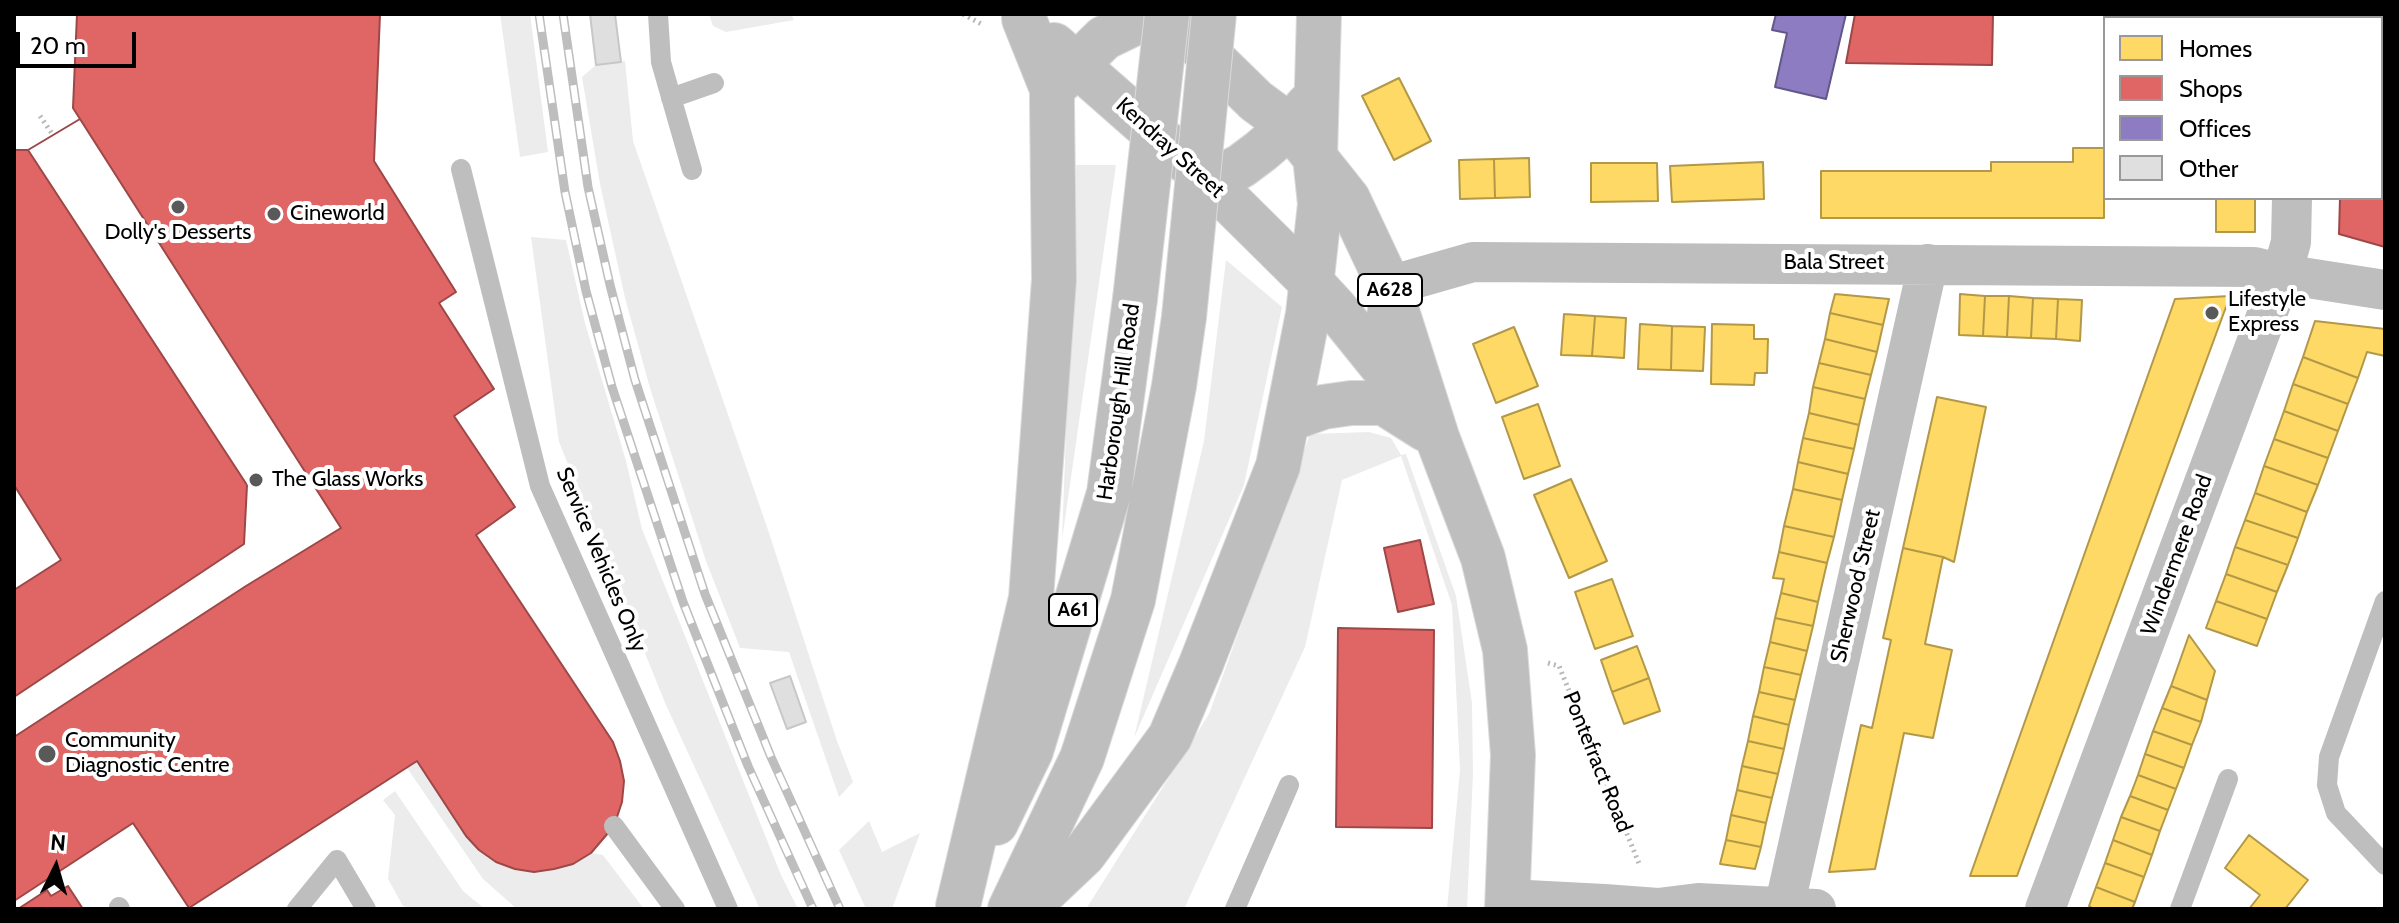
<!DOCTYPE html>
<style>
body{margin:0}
#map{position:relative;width:2399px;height:923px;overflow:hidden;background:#fff;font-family:Cabin,sans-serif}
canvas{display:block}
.frame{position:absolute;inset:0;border:16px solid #000;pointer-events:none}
.legend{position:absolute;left:2103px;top:16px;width:280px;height:184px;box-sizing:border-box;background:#fff;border:2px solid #999;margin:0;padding:10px 14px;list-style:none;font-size:24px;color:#000}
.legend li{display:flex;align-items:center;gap:16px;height:40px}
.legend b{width:40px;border:2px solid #999}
.north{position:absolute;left:16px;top:827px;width:80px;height:80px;-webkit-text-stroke:6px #fff;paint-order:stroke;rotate:5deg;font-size:22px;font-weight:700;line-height:32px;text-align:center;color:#000}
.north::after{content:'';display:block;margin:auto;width:28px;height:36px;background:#000;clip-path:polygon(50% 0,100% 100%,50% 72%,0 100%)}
.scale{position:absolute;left:16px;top:32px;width:120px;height:36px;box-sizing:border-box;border:4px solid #000;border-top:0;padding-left:10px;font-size:24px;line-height:28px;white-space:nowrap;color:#000;-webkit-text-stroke:6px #fff;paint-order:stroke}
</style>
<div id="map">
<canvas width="2399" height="923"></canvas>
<div class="frame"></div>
<ul class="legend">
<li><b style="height:22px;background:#ffd966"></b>Homes</li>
<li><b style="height:22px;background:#e06666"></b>Shops</li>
<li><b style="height:22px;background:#8e7cc3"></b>Offices</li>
<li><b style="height:22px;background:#dfdfdf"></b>Other</li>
</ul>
<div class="north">N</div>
<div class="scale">20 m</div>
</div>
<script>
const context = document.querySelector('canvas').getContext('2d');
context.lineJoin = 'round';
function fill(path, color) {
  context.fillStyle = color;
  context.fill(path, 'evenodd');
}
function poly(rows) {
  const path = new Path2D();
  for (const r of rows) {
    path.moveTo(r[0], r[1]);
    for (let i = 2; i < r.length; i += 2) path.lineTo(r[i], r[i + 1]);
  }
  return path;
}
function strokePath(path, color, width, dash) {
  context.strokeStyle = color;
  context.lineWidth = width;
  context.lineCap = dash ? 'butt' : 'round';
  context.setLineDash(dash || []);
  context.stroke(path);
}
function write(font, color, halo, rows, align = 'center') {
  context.font = font + ' Cabin,sans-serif';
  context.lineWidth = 8;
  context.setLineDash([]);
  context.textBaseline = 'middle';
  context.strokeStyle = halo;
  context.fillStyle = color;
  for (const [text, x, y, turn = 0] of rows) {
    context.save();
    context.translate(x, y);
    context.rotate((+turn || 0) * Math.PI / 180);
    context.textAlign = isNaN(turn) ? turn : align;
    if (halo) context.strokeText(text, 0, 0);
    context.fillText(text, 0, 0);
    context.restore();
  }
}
fill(poly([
 [500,14,530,14,548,152,520,157],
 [709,14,791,14,794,20,726,32,713,26],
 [625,61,633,141,767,527,837,741,853,782,839,797,789,652,740,648,706,561,650,388,625,298,600,184,582,77,596,65],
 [1076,165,1116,165,1062,540],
 [531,237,566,240,585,323,626,461,642,529,781,875,798,909,760,909,666,705,559,442],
 [1226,260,1282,307,1244,485,1134,738,1204,441],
 [1369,432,1391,438,1401,455,1406,454,1456,596,1472,703,1473,773,1467,909,1447,909,1460,770,1452,605,1401,456,1342,480,1305,647,1184,909,1086,909,1209,714,1310,434],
 [417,761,466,836,534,872,554,869,573,864,591,853,603,855,644,909,517,909,483,879,407,768],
 [395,791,463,891,485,909,416,909,403,906,388,879,395,815,383,800],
 [869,821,882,852,920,833,892,909,866,909,839,850]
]), '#ececec');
const homes = poly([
 [1399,78,1431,141,1394,160,1362,96,1399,78],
 [2073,148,2104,148,2104,218,1821,218,1821,171,1991,171,1991,162,2073,162,2073,148],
 [1529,158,1530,197,1495,198,1494,159,1529,158],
 [1494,159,1495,198,1460,199,1459,160,1494,159],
 [1763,162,1764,199,1672,202,1670,166,1763,162],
 [1591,163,1657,163,1658,201,1591,202,1591,163],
 [2216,198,2255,198,2255,232,2216,232,2216,198],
 [1835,294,1889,299,1883,325,1830,313,1835,294],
 [1960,294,1985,296,1983,336,1959,335,1960,294],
 [1985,296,2009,296,2007,337,1983,336,1985,296],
 [2009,296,2033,298,2031,338,2007,337,2009,296],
 [2230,296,2017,876,1970,876,2175,299,2230,296],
 [2033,298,2058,299,2056,339,2031,338,2033,298],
 [2058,299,2082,300,2080,341,2056,339,2058,299],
 [1830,313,1883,325,1877,352,1825,339,1830,313],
 [1564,314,1595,316,1592,356,1561,355,1564,314],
 [1595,316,1626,318,1624,358,1592,356,1595,316],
 [2315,321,2385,329,2385,356,2367,352,2358,378,2303,357,2315,321],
 [1640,324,1672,326,1671,370,1638,369,1640,324],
 [1712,324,1754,325,1754,339,1768,339,1767,373,1755,373,1754,385,1711,384,1712,324],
 [1672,326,1705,327,1703,371,1671,370,1672,326],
 [1514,327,1538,386,1496,403,1473,344,1514,327],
 [1825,339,1877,352,1871,375,1819,363,1825,339],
 [2303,357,2358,378,2348,404,2293,384,2303,357],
 [1819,363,1871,375,1865,399,1813,387,1819,363],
 [2293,384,2348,404,2338,431,2284,411,2293,384],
 [1813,387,1865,399,1859,425,1809,413,1813,387],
 [1937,397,1986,407,1954,562,1943,557,1903,548,1937,397],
 [1538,404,1560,466,1524,479,1502,417,1538,404],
 [2284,411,2338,431,2328,458,2274,439,2284,411],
 [1809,413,1859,425,1854,449,1803,438,1809,413],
 [1803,438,1854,449,1848,474,1798,462,1803,438],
 [2274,439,2328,458,2318,485,2264,466,2274,439],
 [1798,462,1848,474,1842,500,1793,489,1798,462],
 [2264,466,2318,485,2307,512,2255,493,2264,466],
 [1571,479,1607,561,1569,578,1534,495,1571,479],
 [1793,489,1842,500,1834,537,1784,526,1793,489],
 [2255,493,2307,512,2298,538,2245,520,2255,493],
 [2245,520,2298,538,2288,565,2235,547,2245,520],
 [1784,526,1834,537,1827,563,1779,552,1784,526],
 [2235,547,2288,565,2277,592,2226,574,2235,547],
 [1903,548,1943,557,1925,644,1952,650,1933,738,1904,733,1875,869,1829,872,1861,725,1872,728,1891,640,1883,638,1903,548],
 [1779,552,1827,563,1818,602,1781,593,1784,579,1773,578,1779,552],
 [2226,574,2277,592,2267,619,2216,601,2226,574],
 [1612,579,1633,636,1595,649,1575,592,1612,579],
 [1781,593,1818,602,1813,626,1775,618,1781,593],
 [2216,601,2267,619,2257,646,2206,628,2216,601],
 [1775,618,1813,626,1807,651,1770,642,1775,618],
 [2189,635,2215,671,2207,700,2171,686,2189,635],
 [1770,642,1807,651,1801,675,1764,667,1770,642],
 [1637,646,1649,678,1612,692,1601,660,1637,646],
 [1764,667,1801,675,1795,700,1759,692,1764,667],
 [1649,678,1660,711,1624,724,1612,692,1649,678],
 [2171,686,2207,700,2201,722,2162,708,2171,686],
 [1759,692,1795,700,1789,725,1753,716,1759,692],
 [2162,708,2201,722,2192,745,2153,731,2162,708],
 [1753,716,1789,725,1784,749,1748,741,1753,716],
 [2153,731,2192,745,2184,768,2145,754,2153,731],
 [1748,741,1784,749,1778,774,1742,766,1748,741],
 [2145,754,2184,768,2176,789,2138,775,2145,754],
 [1742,766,1778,774,1772,798,1737,790,1742,766],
 [2138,775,2176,789,2168,810,2130,796,2138,775],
 [1737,790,1772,798,1766,823,1731,815,1737,790],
 [2130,796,2168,810,2160,831,2121,817,2130,796],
 [1731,815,1766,823,1761,847,1726,840,1731,815],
 [2121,817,2160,831,2152,855,2113,840,2121,817],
 [2249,835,2308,880,2285,909,2249,909,2260,895,2225,868,2249,835],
 [1726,840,1761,847,1755,869,1720,864,1726,840],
 [2113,840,2152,855,2144,877,2105,863,2113,840],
 [2105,863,2144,877,2135,902,2096,887,2105,863],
 [2096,887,2135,902,2132,909,2094,909,2089,906,2096,887]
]);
fill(homes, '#ffd966');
strokePath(homes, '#b29847', 2);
const shops = poly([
 [77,14,380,14,374,161,456,292,439,303,494,389,454,416,515,507,476,535,613,742,620,761,624,781,622,802,614,826,591,853,573,864,554,869,534,872,515,869,496,862,479,850,466,836,417,761,189,908,133,823,14,901,14,150,28,150,80,119,73,108,77,14],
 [1855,14,1993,14,1992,65,1846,63,1855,14],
 [2381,63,2385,64,2385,247,2339,234,2340,198,2381,198,2381,63],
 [80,119,341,528,246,586,14,737,14,697,244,544,247,485,28,150,80,119],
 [14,485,61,560,14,590,14,485],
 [1420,540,1434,604,1398,612,1384,548,1420,540],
 [1338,628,1434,630,1432,828,1336,827,1338,628],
 [68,886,83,909,18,909,47,890,51,896,68,886]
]);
fill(shops, '#e06666');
strokePath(shops, '#9d4747', 2);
const offices = poly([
 [1776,14,1846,14,1826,99,1775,87,1787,33,1772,30,1776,14]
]);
fill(offices, '#8e7cc3');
strokePath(offices, '#635788', 2);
const building = poly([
 [590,14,615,14,621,62,596,65,590,14],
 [790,676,806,722,787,729,770,683,790,676]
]);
fill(building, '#dfdfdf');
strokePath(building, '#c7c7c7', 2);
const highway = poly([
 [1054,45,1210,182,1311,282,1335,308,1419,412],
 [1052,89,1104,38,1139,21,1177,24,1256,101,1290,126,1348,199,1389,286,1437,437,1483,558,1505,650,1513,755,1507,909],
 [1210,182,1241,166,1261,151,1290,126,1308,105],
 [1287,420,1323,407,1351,403,1384,403,1425,429],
 [996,823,1031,751,1109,493,1135,299],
 [958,906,1031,598,1054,280,1052,103,1052,89,1024,19,1024,14],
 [1010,909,1082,758,1133,600,1174,386,1184,317],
 [1026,909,1084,854,1170,737,1201,664,1278,466,1308,314,1320,204,1315,157,1319,14]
]);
strokePath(highway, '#dbdbdb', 46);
strokePath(poly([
 [963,14,983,25],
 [40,116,53,135],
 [1548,663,1559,666,1640,866]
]), '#b9b9b9', 5, [2, 4]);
strokePath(poly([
 [658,14,661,62,692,170],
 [671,98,714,83],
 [461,169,540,486,728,909],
 [2385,601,2329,757,2327,785,2336,813,2385,865],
 [614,826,675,909],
 [119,907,120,909],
 [297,909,337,860,366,909],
 [1235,909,1289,785],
 [2180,909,2228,779]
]), '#bebebe', 20);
strokePath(poly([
 [2297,18,2297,14],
 [1387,316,1389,286,1473,262,2254,267,2282,274,2385,290],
 [1508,899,1604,904,1615,909],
 [1604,904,1658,908,1698,903,1816,909],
 [1784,908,1928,264],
 [2045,909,2282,274,2291,242,2292,198]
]), '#bebebe', 40);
strokePath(highway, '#bebebe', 44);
const rail = poly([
 [539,14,565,192,586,291,612,387,683,602,748,766,813,909],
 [563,14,588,187,610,285,635,380,705,594,771,757,840,909]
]);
strokePath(rail, '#bebebe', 9);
strokePath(rail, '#fff', 6, [18]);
const highwayBridge = poly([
 [1135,299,1167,14],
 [1184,317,1214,14]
]);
strokePath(highwayBridge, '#dbdbdb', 46, []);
strokePath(highwayBridge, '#bebebe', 44);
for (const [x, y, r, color] of [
 [178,207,8,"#595959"],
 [274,214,8,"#595959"],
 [2212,313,8,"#595959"],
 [256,480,8,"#595959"],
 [47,754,10,"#595959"]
]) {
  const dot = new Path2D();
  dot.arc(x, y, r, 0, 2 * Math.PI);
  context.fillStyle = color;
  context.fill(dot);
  strokePath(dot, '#fff', 3);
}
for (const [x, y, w] of [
 [1390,290,64],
 [1073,610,48]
]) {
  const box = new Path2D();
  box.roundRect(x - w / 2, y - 16, w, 32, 6);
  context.fillStyle = '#fff';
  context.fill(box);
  strokePath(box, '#000', 2);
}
write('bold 20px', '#000', null, [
 ["A628",1390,290],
 ["A61",1073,610]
]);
write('22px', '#000', '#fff', [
 ["Kendray Street",1170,148,42],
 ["Bala Street",1834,263],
 ["Harborough Hill Road",1119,402,-82],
 ["Windermere Road",2177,555,-70],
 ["Service Vehicles Only",601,560,67],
 ["Sherwood Street",1856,586,-77],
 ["Pontefract Road",1597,762,68]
]);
write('22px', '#000', '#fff', [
 ["Cineworld",290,214],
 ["Dolly's Desserts",178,233,"center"],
 ["Lifestyle",2228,300],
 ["Express",2228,325],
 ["The Glass Works",272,480],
 ["Community",65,741],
 ["Diagnostic Centre",65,766]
], 'left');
</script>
